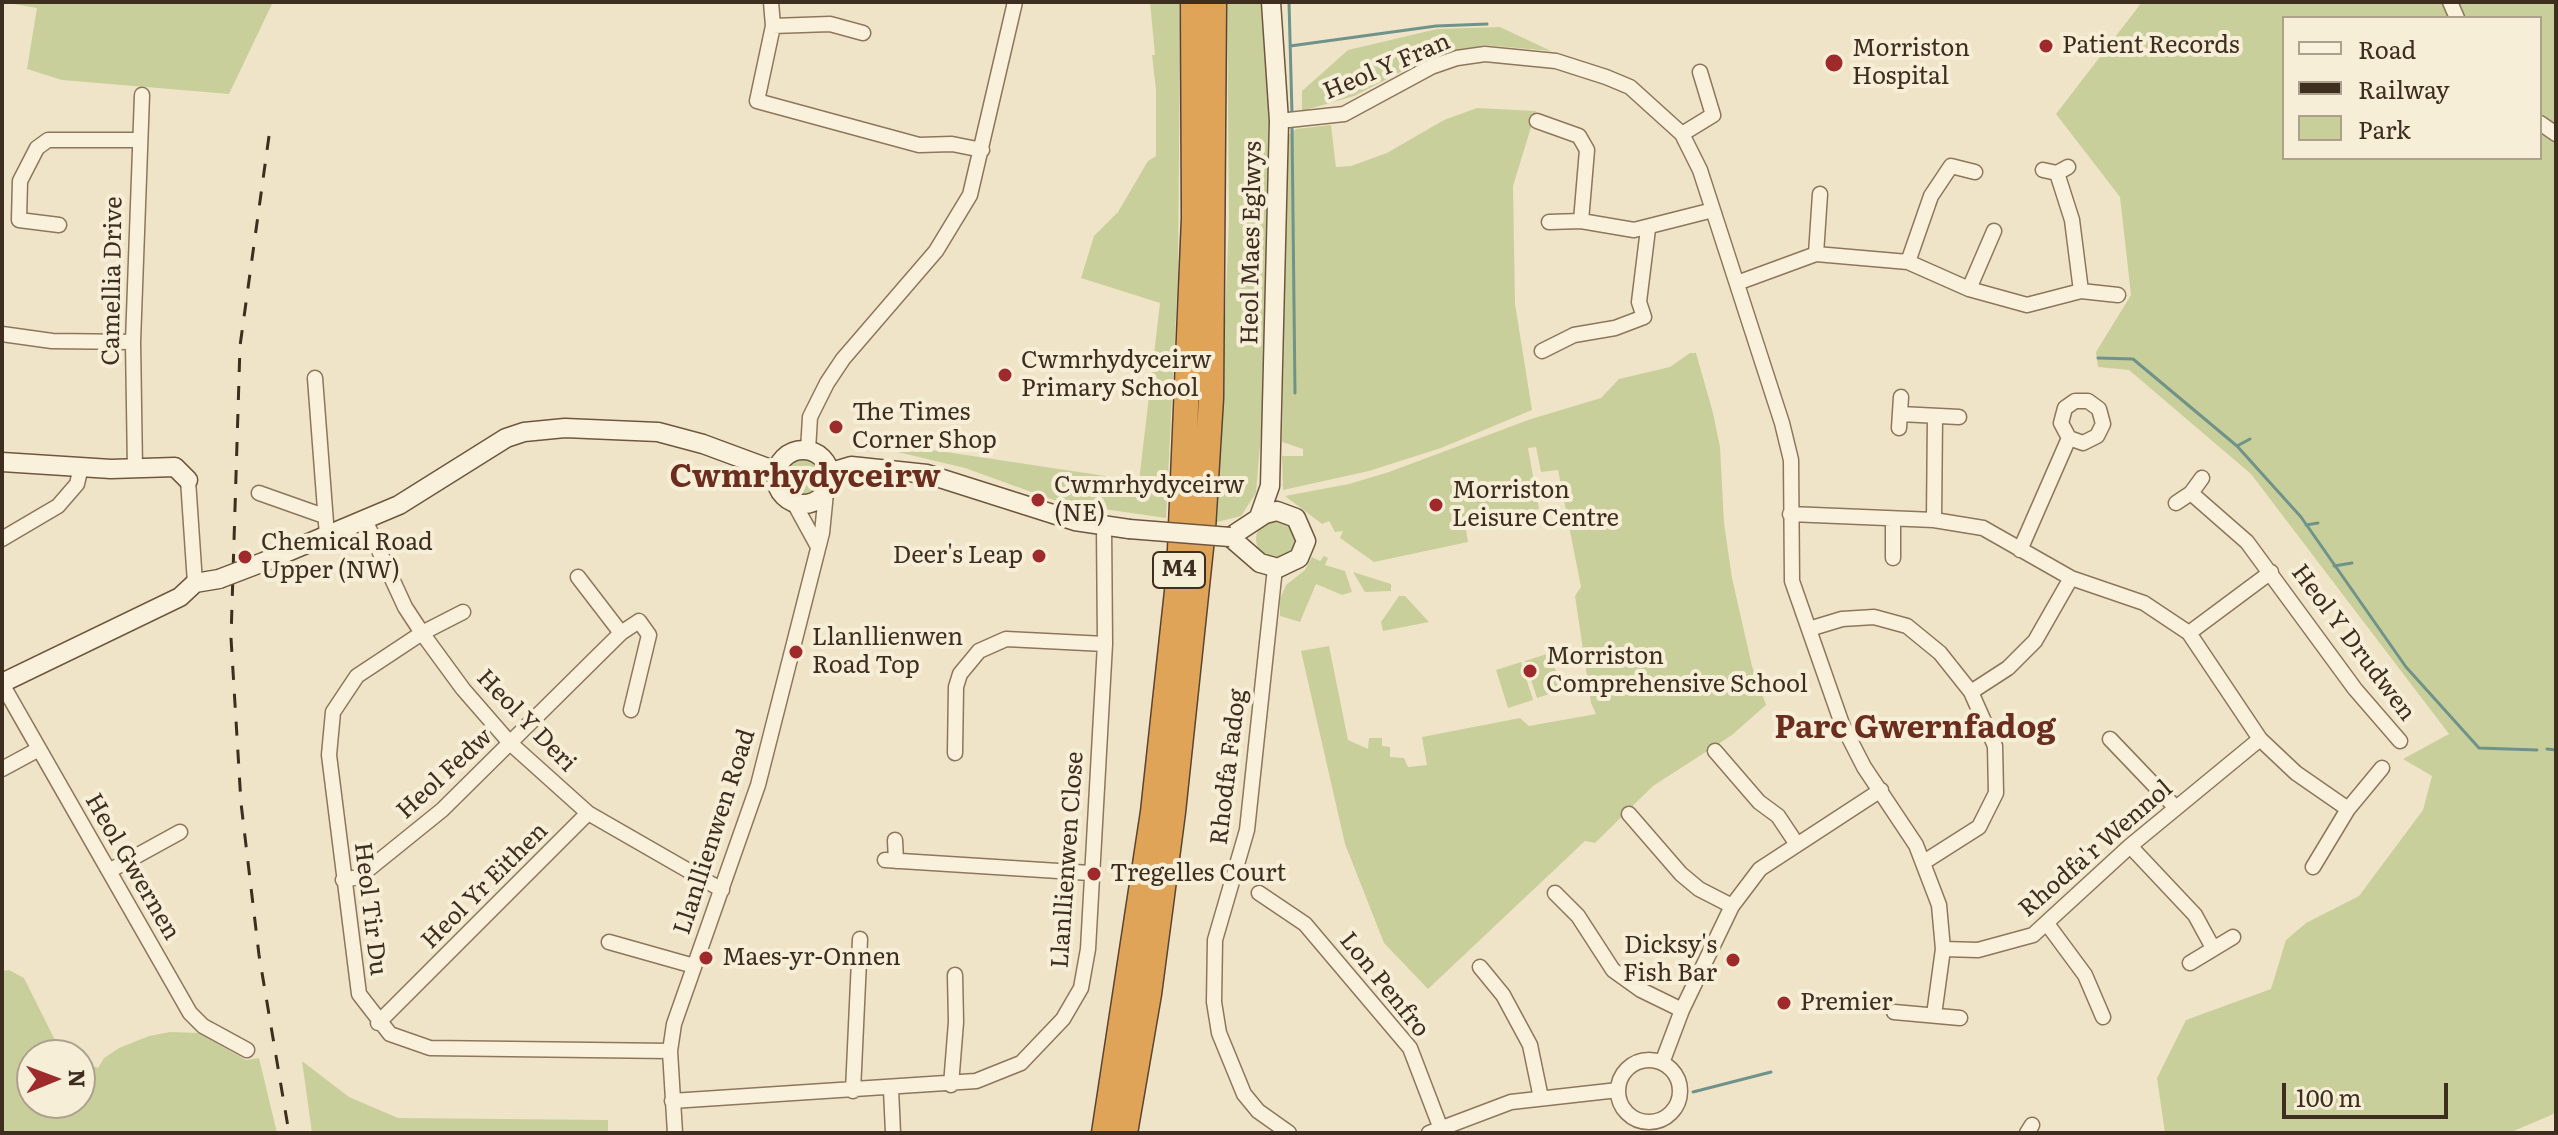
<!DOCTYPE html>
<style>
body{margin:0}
#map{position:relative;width:2558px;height:1135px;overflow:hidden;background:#f0e4c8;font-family:Literata,serif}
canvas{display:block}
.frame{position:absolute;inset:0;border:4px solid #3d2e20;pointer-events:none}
.legend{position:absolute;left:2282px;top:16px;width:260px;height:144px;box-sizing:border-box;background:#f7eed8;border:2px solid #ada18e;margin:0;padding:10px 14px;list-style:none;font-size:24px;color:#3d2e20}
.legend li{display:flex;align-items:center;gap:16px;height:40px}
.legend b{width:40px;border:2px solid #ada18e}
.north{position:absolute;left:16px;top:1039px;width:80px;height:80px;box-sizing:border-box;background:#f7eed8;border:2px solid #ada18e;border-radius:50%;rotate:89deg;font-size:22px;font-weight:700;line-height:32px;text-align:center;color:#3d2e20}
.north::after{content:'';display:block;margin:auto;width:28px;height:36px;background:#9e2a2b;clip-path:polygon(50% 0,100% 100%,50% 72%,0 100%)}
.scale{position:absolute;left:2282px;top:1083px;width:166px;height:36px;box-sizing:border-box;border:4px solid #3d2e20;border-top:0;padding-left:10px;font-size:24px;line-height:28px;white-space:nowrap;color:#3d2e20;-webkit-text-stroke:6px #f7eed8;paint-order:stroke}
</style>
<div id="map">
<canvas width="2558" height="1135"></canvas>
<div class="frame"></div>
<ul class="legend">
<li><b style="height:10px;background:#faf1dc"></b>Road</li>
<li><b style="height:10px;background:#3d2e20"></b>Railway</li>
<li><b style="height:22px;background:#c9cf9b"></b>Park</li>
</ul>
<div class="north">N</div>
<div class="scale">100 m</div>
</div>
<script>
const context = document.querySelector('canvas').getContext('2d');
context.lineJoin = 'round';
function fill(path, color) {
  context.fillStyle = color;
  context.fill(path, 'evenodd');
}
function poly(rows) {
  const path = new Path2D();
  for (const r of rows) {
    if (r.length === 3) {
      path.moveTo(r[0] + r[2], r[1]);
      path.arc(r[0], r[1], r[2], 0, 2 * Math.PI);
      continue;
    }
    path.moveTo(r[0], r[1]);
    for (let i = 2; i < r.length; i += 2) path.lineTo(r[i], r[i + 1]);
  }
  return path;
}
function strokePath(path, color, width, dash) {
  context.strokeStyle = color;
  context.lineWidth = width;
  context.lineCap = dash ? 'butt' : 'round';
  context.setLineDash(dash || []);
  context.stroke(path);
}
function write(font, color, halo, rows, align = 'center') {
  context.font = font + ' Literata,serif';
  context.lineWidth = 8;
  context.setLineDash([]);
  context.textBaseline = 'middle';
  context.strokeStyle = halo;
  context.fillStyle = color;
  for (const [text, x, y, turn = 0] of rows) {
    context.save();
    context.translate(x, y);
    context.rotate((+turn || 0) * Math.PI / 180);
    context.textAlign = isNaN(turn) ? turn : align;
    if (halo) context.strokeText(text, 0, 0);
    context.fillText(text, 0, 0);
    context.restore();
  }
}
fill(poly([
 [2,2,273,2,229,94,62,80,27,69,37,8],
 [1150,2,1179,2,1180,34,1178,275,1166,518,1062,503,965,468,889,450,886,443,1139,481,1160,303,1081,278,1094,236,1118,212,1148,161,1156,156,1156,90,1152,55,1155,55],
 [1227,2,1264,2,1269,122,1266,374,1256,493,1241,516,1217,522,1229,219],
 [2142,2,2556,2,2556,1113,2509,1133,2165,1133,2157,1078,2186,1020,2271,989,2286,940,2306,923,2359,896,2423,810,2432,776,2403,759,2449,734,2251,474,2129,370,2098,367,2096,352,2131,295,2120,197,2056,114],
 [2284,18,2540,18,2540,158,2284,158],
 [1500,27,1551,51,1484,45,1424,60,1354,96,1302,111,1302,91,1348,50,1437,29],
 [1477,108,1536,111,1513,186,1515,304,1532,410,1441,448,1369,471,1283,490,1282,456,1303,456,1303,449,1282,442,1287,136,1296,129,1331,125,1336,167,1351,166,1387,153,1444,120],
 [1690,353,1696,353,1713,413,1720,447,1724,523,1732,578,1752,666,1766,705,1732,735,1653,786,1595,843,1585,841,1428,989,1384,943,1345,844,1301,651,1329,646,1348,740,1368,749,1369,738,1382,738,1382,746,1390,747,1390,757,1404,758,1408,767,1427,765,1422,737,1520,718,1529,726,1596,714,1591,703,1575,596,1581,587,1558,470,1541,472,1536,447,1528,448,1539,509,1477,522,1475,514,1464,516,1468,542,1374,562,1340,538,1343,531,1335,532,1329,521,1322,524,1285,496,1349,484,1389,472,1531,419,1601,398,1619,379,1670,367],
 [804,476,19],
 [1276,539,20],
 [1324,556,1328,558,1325,565,1345,571,1352,592,1342,595,1316,584,1300,622,1280,616,1280,599,1286,585,1305,570,1312,557,1320,561],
 [1353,572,1391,584,1391,591,1365,592],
 [1399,596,1405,596,1429,622,1383,631,1381,622],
 [1550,653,1562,690,1537,698,1525,661],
 [1521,662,1533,700,1508,708,1496,670],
 [9,970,24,978,55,1040,69,1055,32,1055,32,1103,80,1103,80,1062,98,1068,104,1058,119,1048,149,1036,170,1032,199,1033,246,1060,259,1058,277,1133,2,1133,2,971],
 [302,1061,349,1097,398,1118,608,1120,608,1133,312,1133]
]), '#c9cf9b');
strokePath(poly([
 [1289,2,1292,114],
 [1290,46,1436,26,1487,24],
 [1292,126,1295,393],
 [2098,358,2133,359,2237,446,2301,517,2406,667,2479,748,2537,750],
 [2237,446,2250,439],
 [2306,525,2318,523],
 [2334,566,2352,563],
 [2547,749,2556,750],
 [1693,1092,1771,1072]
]), '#6f938a', 3);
const street = poly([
 [771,2,773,26,830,24,863,33],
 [2450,2,2457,18],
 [773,26,757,101,919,145,952,144,982,150],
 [1279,121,1344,114,1431,67,1457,58,1485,54,1556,61,1606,77,1630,87,1682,134,1700,170,1782,423,1791,460,1792,581,1842,724,1864,767,1916,845,1939,905,1943,949,1934,1015],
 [1537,121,1579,136,1587,150,1581,221],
 [2540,123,2556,134],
 [1682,134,1713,115,1700,72],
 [2043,170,2057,173,2068,167],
 [2057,173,2072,220,2081,291],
 [1549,222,1581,221,1634,230,1713,210],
 [59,225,19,220,20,181,37,148,48,140,138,140],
 [1816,254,1820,194],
 [1908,262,1931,196,1951,166,1975,172],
 [1737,283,1816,254,1908,262,1969,289,2027,305,2081,291,2118,295],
 [1969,289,1994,231],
 [2,334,52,341,133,342],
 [1542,351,1574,335,1615,328,1644,317,1639,302,1648,229],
 [315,378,327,536],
 [1900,414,1959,417],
 [1899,428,1901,397],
 [808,450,810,417,827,383,843,359,936,251,970,195,1015,2],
 [135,469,133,342,142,95],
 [188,480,195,583],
 [259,493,324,516],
 [2191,493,2247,542,2355,689,2400,741],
 [794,503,817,545],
 [2176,503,2191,493,2202,478],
 [1790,514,1934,520,1983,528,2071,578,2144,603,2189,633,2260,739,2296,773,2348,809],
 [365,520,405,607,422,633,463,689,510,743,588,813,722,890],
 [1934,520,1935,416],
 [2,539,58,506,77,484,81,467],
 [2020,550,2069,438,2083,443,2097,436,2103,424,2099,409,2088,401,2075,401,2065,408,2061,423,2069,438],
 [1893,558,1893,520],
 [1275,568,1247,830,1215,940,1214,1002,1219,1033,1244,1094,1258,1111,1289,1133],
 [578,577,621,633],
 [463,612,422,633,357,676,333,712,329,755,359,994,390,1034,430,1048,670,1051],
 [1809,629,1842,619,1874,617,1907,626,1940,653,1971,692,1995,746,1996,793,1979,827,1924,862],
 [2189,633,2271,572],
 [2,684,190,1013,203,1026,247,1050],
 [1971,692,2008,668,2035,641,2071,578],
 [2110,739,2176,808],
 [1715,751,1759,802,1778,816,1796,843],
 [955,753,956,687,960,674,979,651,1006,639,1105,644],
 [2,769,39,749],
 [1629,814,1681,874,1699,889,1732,906],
 [895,840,896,861],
 [2130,846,2195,915,2213,948],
 [885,860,1090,873],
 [2313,867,2348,809,2382,768],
 [109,871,180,832],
 [343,880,359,877,442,810,621,633,639,621,649,635,631,710],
 [1259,893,1305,924,1410,1048,1441,1129],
 [1555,893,1578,916,1613,970,1641,990,1682,1010],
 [2048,925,2085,975,2103,1017],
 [609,942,694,966],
 [1943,949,1978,950,2033,935,2130,846,2260,739],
 [2190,963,2233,937],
 [1480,967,1503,995,1530,1045,1541,1098],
 [1894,1012,1960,1018],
 [378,1023,588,813],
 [1649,1091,31],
 [1662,1063,1682,1010,1732,906,1760,869,1881,790],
 [951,1085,956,1022,955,975],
 [891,1089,893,1133],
 [853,1091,860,939],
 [672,1101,976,1081,1021,1063,1063,1019,1081,988,1088,949,1105,644,1104,526],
 [675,1133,670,1051,674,1024,758,785,822,533,826,493],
 [1429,1133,1511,1102,1618,1090],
 [2027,1133,2032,1125]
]);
const secondary = poly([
 [803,477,27],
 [2,462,111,469,175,467,188,480],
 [831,472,851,466,927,474,1075,521,1129,529],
 [1277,511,1296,518,1306,541,1299,558,1278,568,1260,563,1230,537,1265,514,1277,511],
 [1259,517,1270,486,1279,121,1271,2],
 [266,561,399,505,506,438,524,432,565,428,658,432,703,444,776,471],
 [2,683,180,597,195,583,219,579]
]);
const highway = poly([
 [1104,1133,1153,812,1179,573,1194,218,1193,2],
 [1125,1133,1149,994,1173,812,1203,529,1211,398,1214,2]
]);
strokePath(street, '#8d765c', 17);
strokePath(secondary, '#6f573f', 21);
strokePath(highway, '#5b4430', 27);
strokePath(street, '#faf1dc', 14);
strokePath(secondary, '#faf1dc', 18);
strokePath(highway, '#e0a458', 24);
strokePath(poly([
 [269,136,240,346,231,638,241,803,259,955,289,1133]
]), '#3d2e20', 3, [14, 14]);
const secondaryBridge = poly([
 [1129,529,1230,537],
 [219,579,266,561]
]);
strokePath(secondaryBridge, '#6f573f', 21, []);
strokePath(secondaryBridge, '#faf1dc', 18);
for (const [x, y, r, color] of [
 [2046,46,8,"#9e2a2b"],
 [1834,63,10,"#9e2a2b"],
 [1005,375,8,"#9e2a2b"],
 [836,427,8,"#9e2a2b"],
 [1038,500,8,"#9e2a2b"],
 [1436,505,8,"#9e2a2b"],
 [1039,556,8,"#9e2a2b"],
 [245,557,8,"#9e2a2b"],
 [796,652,8,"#9e2a2b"],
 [1530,671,8,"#9e2a2b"],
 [1094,874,8,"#9e2a2b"],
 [706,958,8,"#9e2a2b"],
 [1733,960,8,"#9e2a2b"],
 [1784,1003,8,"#9e2a2b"]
]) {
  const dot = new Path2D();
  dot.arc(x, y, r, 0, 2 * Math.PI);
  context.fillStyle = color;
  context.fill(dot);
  strokePath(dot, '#f7eed8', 3);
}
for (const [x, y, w] of [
 [1179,570,52]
]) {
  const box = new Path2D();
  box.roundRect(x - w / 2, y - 18, w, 36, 6);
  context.fillStyle = '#f7eed8';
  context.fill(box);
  strokePath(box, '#3d2e20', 2);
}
write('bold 22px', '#3d2e20', null, [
 ["M4",1179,570]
]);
write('24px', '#3d2e20', '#f7eed8', [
 ["Patient Records",2062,46],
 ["Morriston",1852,49],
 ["Hospital",1852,77],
 ["Cwmrhydyceirw",1021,361],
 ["Primary School",1021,389],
 ["The Times",852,413],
 ["Corner Shop",852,441],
 ["Cwmrhydyceirw",1054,486],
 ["(NE)",1054,514],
 ["Morriston",1452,491],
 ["Leisure Centre",1452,519],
 ["Chemical Road",261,543],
 ["Upper (NW)",261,571],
 ["Deer's Leap",1023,556,"right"],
 ["Llanllienwen",812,638],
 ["Road Top",812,666],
 ["Morriston",1546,657],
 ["Comprehensive School",1546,685],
 ["Tregelles Court",1110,874],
 ["Dicksy's",1717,946,"right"],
 ["Fish Bar",1717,974,"right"],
 ["Maes-yr-Onnen",722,958],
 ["Premier",1800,1003]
], 'left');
write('24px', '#3d2e20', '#f7eed8', [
 ["Heol Y Fran",1387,67,-23],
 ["Heol Maes Eglwys",1252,243,-89],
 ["Camellia Drive",113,281,-89],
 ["Heol Y Drudwen",2353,643,53],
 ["Heol Y Deri",526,721,46],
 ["Rhodfa Fadog",1229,767,-83],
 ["Heol Fedw",445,774,-43],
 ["Llanllienwen Road",715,832,-72],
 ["Rhodfa'r Wennol",2096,849,-41],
 ["Llanllienwen Close",1068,860,-86],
 ["Heol Gwernen",132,867,60],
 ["Heol Yr Eithen",485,886,-45],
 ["Heol Tir Du",370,909,83],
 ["Lon Penfro",1384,985,51]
]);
write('bold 32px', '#6b2e1e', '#f7eed8', [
 ["Cwmrhydyceirw",805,478],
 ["Parc Gwernfadog",1915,729]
]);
</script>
